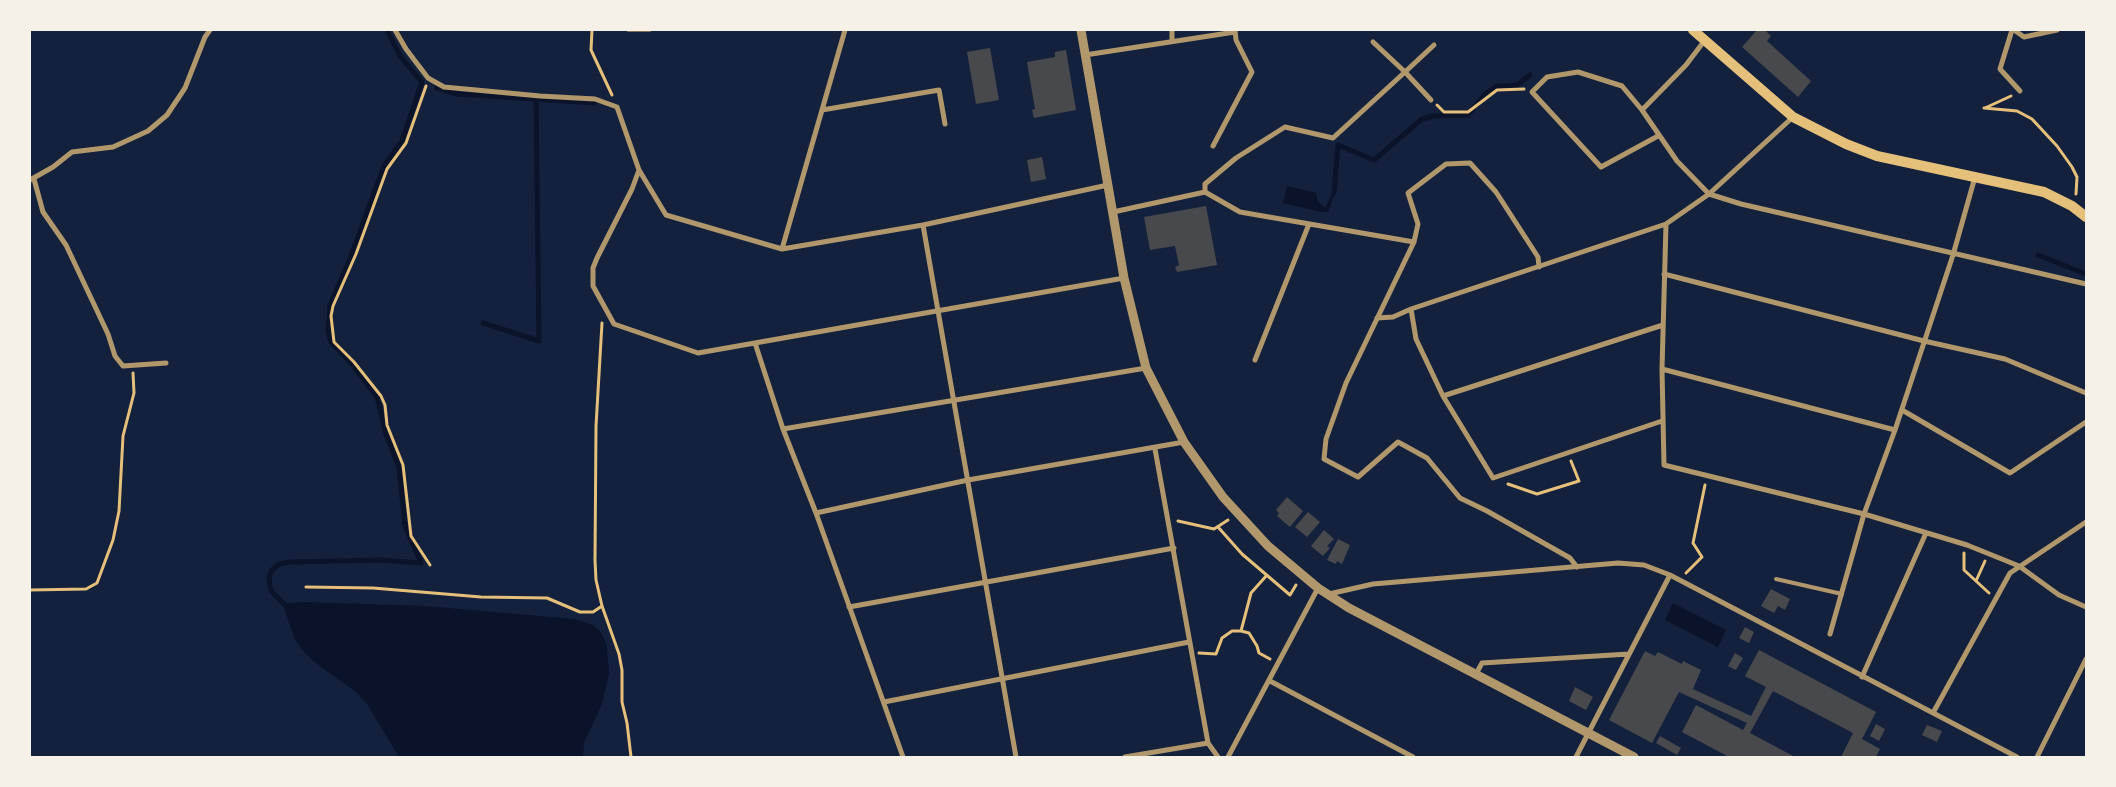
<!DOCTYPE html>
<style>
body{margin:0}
#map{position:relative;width:2116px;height:787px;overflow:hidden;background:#14213d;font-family:"Titillium Web",sans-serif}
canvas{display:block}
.frame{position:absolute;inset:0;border:31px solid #f6f1e7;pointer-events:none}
</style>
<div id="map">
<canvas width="2116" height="787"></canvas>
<div class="frame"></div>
</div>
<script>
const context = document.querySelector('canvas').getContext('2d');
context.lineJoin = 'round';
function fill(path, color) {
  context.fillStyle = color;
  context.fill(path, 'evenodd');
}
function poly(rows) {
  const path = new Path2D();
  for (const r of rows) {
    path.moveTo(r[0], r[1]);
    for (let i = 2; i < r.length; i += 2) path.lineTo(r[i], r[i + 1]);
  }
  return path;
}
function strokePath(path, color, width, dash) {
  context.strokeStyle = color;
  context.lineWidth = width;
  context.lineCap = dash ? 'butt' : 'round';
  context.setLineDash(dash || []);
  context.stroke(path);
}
fill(poly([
 [1287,186,1317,193,1317,200,1325,208,1333,192,1335,193,1328,212,1321,212,1283,203],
 [305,602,426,606,575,619,593,625,600,631,604,638,607,647,609,674,602,704,584,743,583,757,399,757,367,704,356,692,317,664,305,653,295,640,284,608,286,603],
 [1673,603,1726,630,1718,647,1665,620]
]), '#0b132b');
strokePath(poly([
 [437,88,457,94,595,103],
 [1334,193,1338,145,1374,160,1422,119,1433,116,1468,115,1485,94,1497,86,1517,85,1530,75],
 [2038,255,2086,274],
 [483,323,539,341,536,100],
 [285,605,273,593,270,587,269,577,272,570,279,564,290,562,380,560,421,563,405,526,399,467,386,434,377,397,351,363,331,342,328,331,330,305,348,264,384,166,402,141,422,82,400,56,387,30]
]), '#0b132b', 5);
fill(poly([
 [1757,30,1765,30,1771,36,1767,41,1811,81,1798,97,1742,47],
 [990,48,999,100,976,104,967,52],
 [1066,50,1076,110,1034,118,1032,110,1035,109,1027,62,1055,57,1055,52],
 [1042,157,1046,179,1031,182,1027,160],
 [1206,206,1217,265,1177,272,1175,267,1179,265,1175,246,1150,250,1144,217],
 [1287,497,1303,511,1290,527,1277,516,1279,513,1276,510],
 [1308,512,1320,522,1307,537,1295,527],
 [1324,530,1334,539,1327,546,1330,548,1323,556,1311,546],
 [1338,539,1350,545,1342,564,1337,561,1336,564,1327,560],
 [1771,589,1790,599,1785,610,1778,606,1774,613,1761,606],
 [1745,627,1754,632,1749,643,1739,638],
 [1759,650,1876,712,1862,739,1880,749,1876,757,1841,757,1853,733,1773,691,1750,733,1795,757,1729,757,1682,732,1696,705,1743,730,1747,723,1679,692,1652,743,1609,720,1645,651,1655,656,1658,652,1682,664,1683,661,1701,670,1693,689,1751,716,1766,687,1745,676],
 [1735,653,1743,658,1736,670,1728,666],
 [1575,687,1593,697,1586,710,1569,701],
 [1876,724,1885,729,1879,741,1870,736],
 [1927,725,1942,731,1937,742,1922,735],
 [1660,736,1681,748,1677,755,1656,743]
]), '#48494c');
strokePath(poly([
 [592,30,591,50,612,95],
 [628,30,650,30],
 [426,86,406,143,387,169,356,254,333,306,331,316,334,342,354,362,381,396,385,405,387,425,403,465,411,536,430,565],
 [1437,105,1444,112,1468,112,1497,90,1524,89],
 [1984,108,2017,111,2032,119,2057,146,2072,167,2077,177,2076,194],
 [1985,108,2011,96],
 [602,323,596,426,595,560,596,580,602,606,619,654,622,670,622,702,627,723,631,757],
 [1508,484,1537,494,1579,481,1571,461],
 [1178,521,1214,529,1228,520],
 [1218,527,1242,554,1290,595,1296,585],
 [1964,553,1964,570,1989,593],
 [1686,573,1702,557,1693,543,1705,485],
 [1976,581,1985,561],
 [306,587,373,588,481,597,547,598,580,612,593,612,602,606],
 [30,590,86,589,97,583,113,540,119,511,123,436,134,393,133,373],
 [1241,631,1251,593,1267,575],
 [1199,653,1216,654,1222,638,1232,631,1241,631,1249,633,1257,646,1259,653,1270,659]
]), '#e5c07b', 3);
strokePath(poly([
 [1776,579,1842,594]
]), '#b1986c', 4);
strokePath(poly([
 [395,30,406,49,428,78,444,87,540,96,595,99,617,107,639,170,666,215,782,249,923,225,1108,185],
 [2012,30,2000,69,2020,91],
 [2014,30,2024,37,2057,30],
 [1172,40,1172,30],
 [1373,42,1405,72,1434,45],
 [1085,55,1235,32],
 [822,110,939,90,945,124],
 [1642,110,1686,65,1705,40],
 [1658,136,1601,167,1532,92,1547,77,1578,72,1622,86,1642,110,1677,161,1709,194,1741,204,2086,284],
 [1213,146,1252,72,1236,40,1235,30],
 [639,170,632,189,597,258,593,268,593,286,614,324,698,353,1124,278],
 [34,179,43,212,66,245,108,334,115,356,123,366,166,363],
 [30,180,53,167,72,152,113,147,148,131,167,115,185,88,205,37,210,30],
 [1205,192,1205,184,1236,158,1285,127,1333,138,1405,72,1431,100],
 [1113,212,1205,192,1240,212,1414,242,1346,383,1326,439,1324,459,1358,477,1398,442,1427,458,1460,498,1487,511,1570,558,1577,567],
 [1666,224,1662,369,1664,465,1864,514,1967,545,2019,566,2059,595,2086,607],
 [923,225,1016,757],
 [1414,242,1418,224,1408,193,1446,164,1470,163,1496,192,1538,257,1539,267],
 [782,249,845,30],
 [1664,274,1924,341,2005,359,2086,393],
 [1377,318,1393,317,1411,309],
 [755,343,783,429,816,513,903,757],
 [1255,360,1309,224],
 [1662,369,1895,430],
 [1443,396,1663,325],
 [1902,410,2010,473,2086,422],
 [1662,421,1493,478,1443,396,1416,339,1411,309,1666,224,1709,194,1793,117],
 [783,429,1146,368],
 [1155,449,1208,743,1218,757],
 [816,513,968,480,1184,442],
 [1329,594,1373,584,1618,563,1644,565,1670,575,2017,757],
 [849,607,1174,548],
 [1830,634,1864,514,1895,430,1953,255,1975,177],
 [1476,674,1482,663,1629,654],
 [1862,677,1926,533],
 [1270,681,1413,757],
 [884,702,1189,642],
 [1933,713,2010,573,2086,522],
 [1125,757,1208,743],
 [1228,757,1318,588],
 [1576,757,1670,575],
 [2037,757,2086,659]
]), '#b1986c', 5);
strokePath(poly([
 [1081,30,1124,278,1146,368,1184,442,1223,497,1268,546,1318,588,1349,608,1634,757]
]), '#b1986c', 9);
strokePath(poly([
 [1693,30,1793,117,1846,144,1877,156,2044,192,2072,206,2086,217]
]), '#e5c07b', 10);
</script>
